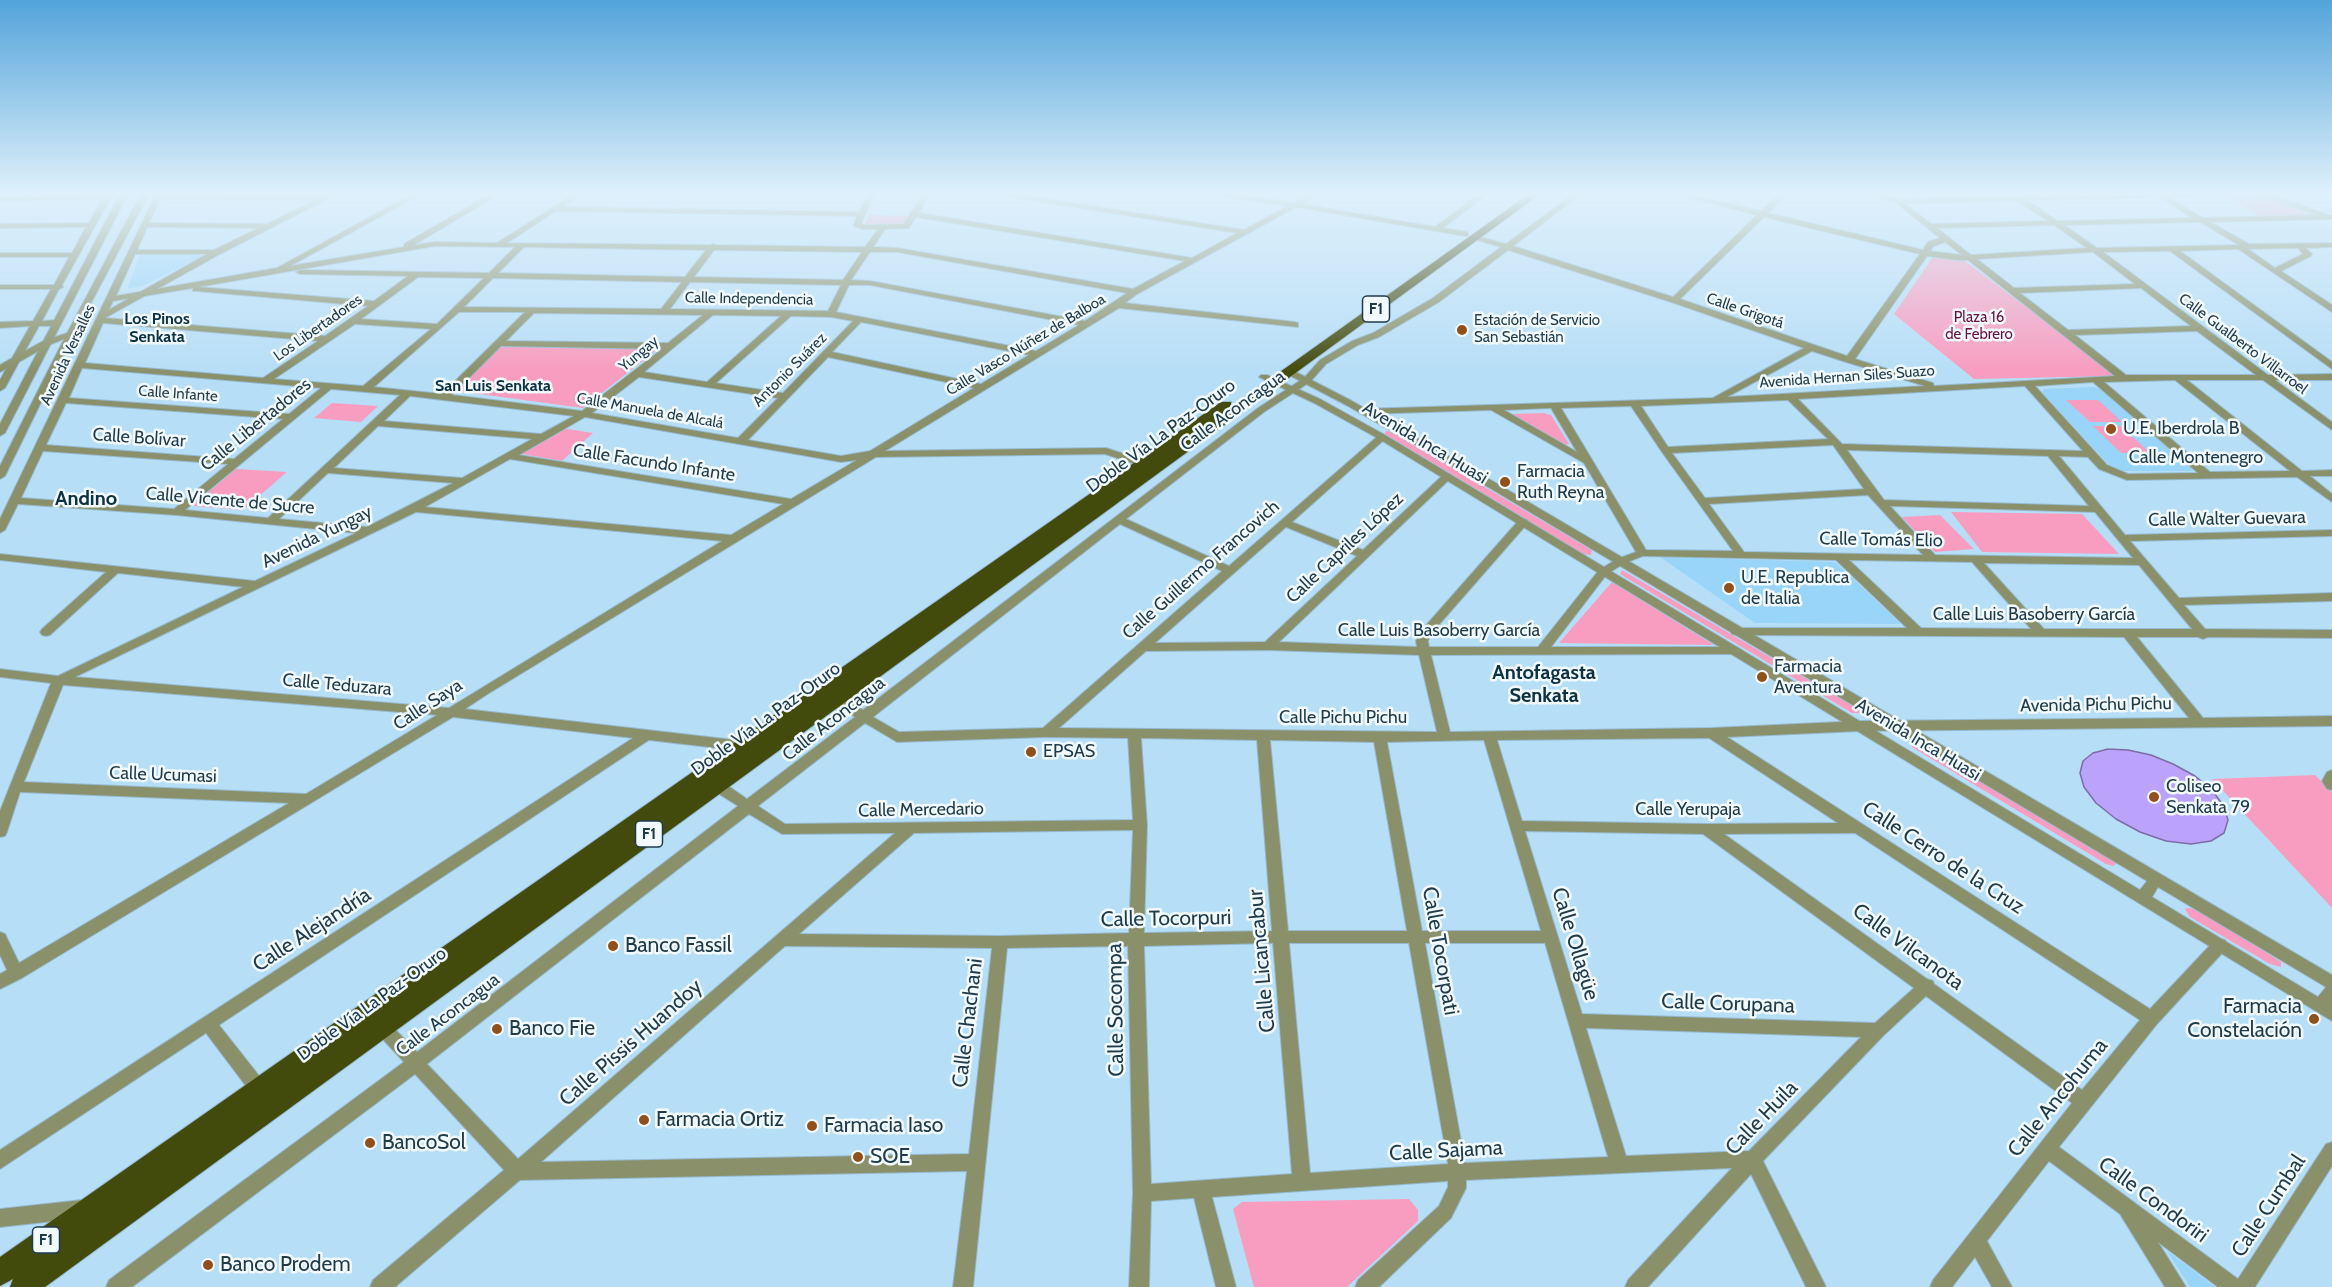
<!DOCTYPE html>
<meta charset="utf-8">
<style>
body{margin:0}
canvas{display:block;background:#b7def7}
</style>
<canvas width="2332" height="1287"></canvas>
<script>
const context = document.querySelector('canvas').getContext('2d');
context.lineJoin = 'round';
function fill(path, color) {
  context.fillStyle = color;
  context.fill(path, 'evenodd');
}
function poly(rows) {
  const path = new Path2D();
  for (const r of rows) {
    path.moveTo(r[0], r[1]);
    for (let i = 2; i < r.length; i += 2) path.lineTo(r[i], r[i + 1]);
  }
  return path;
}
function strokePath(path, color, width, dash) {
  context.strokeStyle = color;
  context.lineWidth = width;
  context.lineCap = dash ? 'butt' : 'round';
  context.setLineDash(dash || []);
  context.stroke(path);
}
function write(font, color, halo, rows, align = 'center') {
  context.font = font + ' Cabin,sans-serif';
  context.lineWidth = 5;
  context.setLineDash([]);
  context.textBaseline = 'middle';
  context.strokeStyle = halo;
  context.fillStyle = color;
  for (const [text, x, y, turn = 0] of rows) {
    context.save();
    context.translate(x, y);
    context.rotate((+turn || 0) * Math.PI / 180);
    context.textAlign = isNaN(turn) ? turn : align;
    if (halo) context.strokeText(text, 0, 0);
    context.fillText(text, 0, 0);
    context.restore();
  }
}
fill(poly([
 [148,253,210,253,140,287,128,288,139,256],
 [2094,387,2104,390,2194,468,2192,471,2123,471,2113,469,2042,392,2044,389],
 [1660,557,1835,562,1901,624,1755,623],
 [2167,1251,2215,1287,2190,1287]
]), '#99d4f9');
fill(poly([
 [2229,198,2266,198,2320,216,2263,218],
 [869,215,908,216,903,226,864,225],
 [1933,257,1965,261,2118,376,1974,379,1894,314],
 [501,346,660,347,583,408,457,391],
 [2066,400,2098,400,2122,422,2090,422],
 [332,403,378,406,361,422,314,418],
 [1544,413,1551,415,1569,444,1565,445,1511,414],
 [2093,426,2121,426,2150,453,2121,453],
 [561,428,593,433,562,461,517,453],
 [1386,431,1391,432,1592,550,1591,555,1583,554,1385,434],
 [236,469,287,472,243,510,194,506,194,504],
 [1951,512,2082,514,2119,554,1982,552],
 [1940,515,1974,549,1935,552,1902,517],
 [1622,570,1858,709,1860,713,1852,713,1620,574],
 [1612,582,1714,645,1559,643],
 [1911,742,1918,743,2116,861,2116,864,2113,866,2106,864,1912,747],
 [2315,775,2332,792,2332,908,2212,779],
 [2188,908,2196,909,2275,958,2281,962,2281,967,2270,964,2190,917,2185,909],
 [1409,1199,1418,1210,1418,1221,1347,1287,1254,1287,1233,1209,1242,1202]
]), '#f89dbf');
const building = poly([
 [2108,749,2128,750,2151,755,2173,764,2195,776,2212,790,2223,805,2228,820,2224,833,2211,841,2191,844,2166,841,2140,832,2116,819,2096,803,2084,787,2080,773,2083,761,2093,753,2108,749]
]);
fill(building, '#bba3fb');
strokePath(building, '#7d6da7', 1.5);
const minor = poly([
 [107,192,114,192,62,285,63,287,59,289,42,321,56,320,60,323,56,326,39,326,25,351,43,341,67,333,74,335,49,345,19,362,5,388,0,391,0,380,6,369,0,372,0,365,12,358,30,326,0,328,0,322,33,321,51,289,0,289,0,285,54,285,69,257,0,257,0,253,72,253,86,227,0,228,0,224,89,223,102,199,0,201,0,197,105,195,107,192],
 [157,192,163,192,162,195,323,196,327,198,323,200,160,199,149,223,269,224,273,226,269,228,147,227,137,250,217,250,221,252,217,254,135,254,116,296,277,268,416,192,425,192,290,266,404,247,404,244,494,192,503,192,414,245,435,242,497,243,577,192,585,192,562,207,859,212,870,192,876,192,861,223,864,225,904,224,924,192,930,192,919,213,1192,258,1237,233,992,194,988,192,1004,192,1244,230,1288,206,1202,194,1199,192,1215,192,1294,203,1314,192,1322,192,1302,204,1435,227,1482,192,1490,192,1443,228,1468,232,1468,236,1465,236,1296,207,1137,294,1125,303,1295,322,1298,323,1298,327,1119,308,885,451,1106,448,1146,461,1146,465,1138,465,1105,454,876,457,486,695,465,709,743,741,748,743,750,746,748,749,743,751,649,740,219,1025,264,1082,266,1088,264,1094,258,1096,252,1094,206,1033,0,1169,0,1150,633,738,453,717,22,978,0,989,0,974,7,970,0,955,0,932,5,934,19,963,289,803,20,792,7,832,5,836,0,837,0,811,51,683,0,677,0,669,58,676,243,587,118,573,50,635,46,636,42,635,40,632,42,629,106,572,0,560,0,554,255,581,356,533,176,515,18,504,5,530,0,533,0,519,157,192],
 [556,211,857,216,854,226,863,229,878,229,865,247,716,245,713,244,710,245,507,243,556,211],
 [916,217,1185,261,1133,289,897,248,873,247,885,229,909,228,916,217],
 [435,246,515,247,489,273,300,270,296,272,300,274,408,276,374,301,198,287,435,246],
 [524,247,706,250,685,277,498,273,524,247],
 [714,250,862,252,843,280,694,277,714,250],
 [870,252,897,252,1127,293,1085,321,870,281,851,280,870,252],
 [418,277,484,278,437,324,361,319,418,277],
 [493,278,682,282,661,309,464,307,493,278],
 [690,282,841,285,828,311,670,309,690,282],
 [849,285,870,285,1079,325,1036,351,836,312,849,285],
 [193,288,193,291,196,291,368,306,325,336,105,318,113,301,193,288],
 [459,312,525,312,442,394,374,387,459,312],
 [534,313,703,315,668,343,506,341,534,313],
 [713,315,781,316,707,382,644,372,713,315],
 [791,316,831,317,853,321,783,393,716,383,791,316],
 [861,322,1029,355,981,384,832,352,861,322],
 [103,323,318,341,263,378,85,363,103,323],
 [355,324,431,329,363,386,274,379,355,324],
 [501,346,662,349,582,411,452,395,501,346],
 [828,357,974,388,870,451,841,456,748,440,828,357],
 [82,368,321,388,289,414,69,398,82,368],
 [639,377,778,398,738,438,592,413,639,377],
 [331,389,400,395,268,518,185,510,331,389],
 [410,396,574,416,541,434,384,421,410,396],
 [66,403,283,419,234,459,46,445,66,403],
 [585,417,841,462,857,460,791,499,519,455,585,417],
 [378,426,532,439,462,478,334,468,378,426],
 [43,451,228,464,174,509,21,498,43,451],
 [510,459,783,504,731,535,425,507,510,459],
 [328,473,453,483,367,527,279,519,328,473],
 [416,512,722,541,449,708,75,677,416,512],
 [63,685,437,715,306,794,24,782,63,685],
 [1576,192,1584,192,1513,246,1673,297,1757,215,1668,192,1679,192,1761,211,1781,192,1788,192,1768,213,1923,250,1928,242,1940,238,1895,202,1854,192,1866,192,1899,199,2265,192,2328,215,2332,215,2332,219,2210,222,2249,244,2332,243,2332,247,2306,248,2312,254,2311,256,2281,271,2332,305,2332,312,2238,249,2180,251,2332,362,2332,369,2170,251,2103,252,2268,375,2332,374,2332,380,2275,380,2332,422,2332,430,2263,380,2187,380,2302,471,2332,470,2332,476,2310,476,2332,494,2332,502,2297,477,2127,480,2099,469,2088,457,2059,456,2125,535,2332,530,2332,536,2130,541,2179,598,2332,593,2332,601,2184,605,2205,629,2332,630,2332,638,2208,637,2203,639,2198,637,2137,637,2203,718,2332,716,2332,726,1861,731,1727,737,2150,1009,2215,940,2220,939,2225,940,2228,945,2225,950,2157,1024,2059,1147,2238,1279,2326,1144,2332,1142,2332,1166,2255,1287,2218,1287,2158,1242,2186,1287,2165,1287,2120,1214,2049,1161,1987,1241,2012,1287,1992,1287,1975,1257,1952,1287,1930,1287,1933,1280,2072,1103,1926,996,1884,1035,1763,1161,1826,1287,1806,1287,1751,1174,1648,1287,1625,1287,1628,1280,1732,1168,1466,1180,1466,1188,1451,1218,1379,1287,1355,1287,1358,1280,1439,1206,1448,1187,1448,1181,1212,1197,1236,1287,1216,1287,1194,1198,1151,1201,1149,1287,1129,1287,1133,1193,1128,946,1007,948,973,1287,953,1287,967,1171,520,1180,395,1287,370,1287,373,1280,504,1170,415,1074,132,1287,106,1287,109,1280,404,1062,375,1031,373,1026,375,1021,381,1019,387,1021,417,1052,738,806,711,789,709,785,711,781,721,781,747,799,855,717,831,702,829,699,831,696,839,696,863,710,1258,408,1304,378,1320,360,1352,341,1373,333,1433,298,1501,247,1473,239,1473,235,1506,244,1576,192],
 [2259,195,2317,215,2203,218,2167,197,2259,195],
 [2159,197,2193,218,2057,221,2027,200,2159,197],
 [2017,201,2048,221,1931,224,1904,203,2017,201],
 [1764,217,1920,254,1847,356,1680,299,1764,217],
 [2200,222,2239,245,2097,248,2064,225,2200,222],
 [2054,225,2087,248,1971,255,1937,228,2054,225],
 [1945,242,1962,255,1930,251,1934,246,1945,242],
 [2298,248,2303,254,2275,268,2248,249,2298,248],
 [1508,250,1671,302,1804,348,1713,398,1362,409,1362,413,1365,414,1491,410,1584,463,1636,552,1617,559,1599,570,1538,647,1429,647,1428,641,1430,635,1527,524,1528,522,1527,520,1523,519,1519,520,1421,631,1416,641,1417,647,1279,642,1452,477,1451,475,1443,475,1363,550,1292,522,1385,439,1385,435,1379,435,1229,566,1126,519,1264,412,1310,382,1326,364,1358,345,1379,337,1439,302,1508,250],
 [2093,252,2135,284,2014,288,1977,259,2093,252],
 [1927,256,1957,260,1968,260,2115,376,1934,386,1933,383,1855,359,1927,256],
 [2141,288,2191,326,2068,330,2020,293,2141,288],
 [2197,331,2256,375,2126,375,2075,335,2197,331],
 [1812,351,1846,362,1925,386,1727,397,1812,351],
 [2175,380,2290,471,2210,472,2104,382,2175,380],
 [2093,382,2198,473,2128,474,2107,465,2035,386,2093,382],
 [2025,386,2083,451,1842,444,1798,399,2025,386],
 [1788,400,1828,439,1668,447,1641,406,1788,400],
 [1631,406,1662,452,1733,551,1646,550,1561,408,1631,406],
 [1551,408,1577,452,1504,410,1551,408],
 [1833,445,1864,489,1705,498,1672,453,1833,445],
 [1847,450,2048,456,2089,506,1884,500,1847,450],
 [1868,495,1923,555,1744,552,1709,504,1868,495],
 [1890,506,2095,512,2133,558,1935,555,1890,506],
 [1120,524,1222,571,1043,728,899,732,873,717,1120,524],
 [1286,527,1357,556,1265,642,1155,643,1286,527],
 [1643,556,1836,560,1907,628,1732,628,1730,631,1732,634,1736,635,2124,637,2189,718,1861,721,1711,728,1450,732,1431,655,1741,654,1743,651,1737,647,1551,647,1607,574,1625,563,1643,556],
 [1849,560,1972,562,2031,629,1921,628,1849,560],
 [1984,563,2139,565,2192,629,2044,629,1984,563],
 [1268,650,1419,655,1437,732,1059,728,1146,651,1268,650],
 [865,723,897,742,1046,737,1128,738,1133,820,785,824,758,806,865,723],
 [1141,738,1257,740,1272,931,1144,933,1147,825,1141,738],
 [1709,738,1838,823,1706,824,1522,821,1497,740,1709,738],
 [1270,740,1374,742,1407,931,1288,931,1270,740],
 [1484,740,1541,931,1422,931,1387,742,1484,740],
 [749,814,782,834,895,833,518,1159,427,1064,749,814],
 [1133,830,1129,933,1000,936,799,934,914,833,1133,830],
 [1525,831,1703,834,1914,988,1875,1023,1582,1014,1525,831],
 [1855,833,2140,1020,2082,1090,1934,984,1933,981,1927,979,1724,834,1855,833],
 [1273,943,1292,1174,1151,1184,1144,946,1273,943],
 [1289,943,1409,943,1448,1164,1310,1173,1289,943],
 [1425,943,1545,943,1608,1157,1465,1163,1425,943],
 [785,946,992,948,969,1154,541,1162,785,946],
 [1586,1028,1861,1037,1749,1151,1626,1156,1586,1028],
 [2332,770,2332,790,2327,789,2322,781,2327,772,2332,770]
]);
const tertiary = poly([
 [121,192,129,192,5,433,0,436,0,424,121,192],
 [142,192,150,192,74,335,5,476,0,479,0,466,66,335,142,192],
 [332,192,341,192,220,254,105,318,98,316,214,250,332,192],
 [2325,192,2332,192,2332,195,2327,193,2325,192],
 [1290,369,1352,401,1496,483,2332,975,2332,1021,1379,439,1314,403,1259,377,1261,375,1267,375,1320,399,1385,435,2140,890,2147,881,1488,487,1346,405,1287,374,1285,372,1290,369],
 [2158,887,2326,987,2318,997,2152,897,2158,887],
 [82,1200,88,1203,91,1209,88,1215,82,1218,0,1227,0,1209,82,1200]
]);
const trunk = poly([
 [1532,192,1543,192,45,1287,10,1287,13,1279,0,1286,0,1257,1221,402,1231,402,1231,407,1532,192]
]);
strokePath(minor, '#96bad1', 2);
strokePath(tertiary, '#96bad1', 2);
strokePath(trunk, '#96bad1', 2);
fill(minor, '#8a916a');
fill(tertiary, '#8a916a');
fill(trunk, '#424a0c');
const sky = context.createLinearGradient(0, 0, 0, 372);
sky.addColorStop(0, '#53a4da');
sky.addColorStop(0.52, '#dff0fb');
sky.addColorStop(1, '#dff0fb00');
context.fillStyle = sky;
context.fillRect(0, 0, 2332, 372);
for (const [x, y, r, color] of [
 [1462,330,6,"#91501a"],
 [2111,429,6,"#91501a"],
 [1505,482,6,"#91501a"],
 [1729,588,6,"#91501a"],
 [1762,677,6,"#91501a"],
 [1031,752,6,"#91501a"],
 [2154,797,6,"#91501a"],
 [613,946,6,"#91501a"],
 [2314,1019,6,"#91501a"],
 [497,1029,6,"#91501a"],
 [644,1120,6,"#91501a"],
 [812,1126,6,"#91501a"],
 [370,1143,6,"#91501a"],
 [858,1157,6,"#91501a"],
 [208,1265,6,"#91501a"]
]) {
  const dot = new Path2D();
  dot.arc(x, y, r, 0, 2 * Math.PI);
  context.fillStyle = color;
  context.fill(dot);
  strokePath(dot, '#f3fafe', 2);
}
write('15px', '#1f3b4c', '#f3fafe', [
 ["Calle Independencia",749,299,1],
 ["Calle Grigotá",1745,311,19],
 ["Los Libertadores",318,328,-35],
 ["Calle Gualberto Villarroel",2243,344,37],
 ["Calle Vasco Núñez de Balboa",1026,345,-31],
 ["Yungay",639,354,-40],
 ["Avenida Versalles",68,355,-65],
 ["Antonio Suárez",790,370,-45],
 ["Avenida Hernan Siles Suazo",1847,377,-4],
 ["Calle Infante",178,394,4],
 ["Calle Manuela de Alcalá",650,411,10]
]);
write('15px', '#6a133e', '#f3fafe', [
 ["Plaza 16",1979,318],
 ["de Febrero",1979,335]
]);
write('15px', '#1f3b4c', '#f3fafe', [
 ["Estación de Servicio",1474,321],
 ["San Sebastián",1474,338]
], 'left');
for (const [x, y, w] of [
 [1376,309,27],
 [649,834,27],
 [46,1240,27]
]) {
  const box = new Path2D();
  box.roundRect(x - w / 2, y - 13, w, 26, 4.5);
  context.fillStyle = '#f3fafe';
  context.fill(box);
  strokePath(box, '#1f3b4c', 1.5);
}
write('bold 16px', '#1f3b4c', null, [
 ["F1",1376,309],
 ["F1",649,834],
 ["F1",46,1240]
]);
write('bold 16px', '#0e3245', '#f3fafe', [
 ["Los Pinos",157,319],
 ["Senkata",157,337],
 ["San Luis Senkata",493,386]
]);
write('18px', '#1f3b4c', '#f3fafe', [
 ["Calle Aconcagua",1233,411,-36],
 ["Calle Libertadores",256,425,-39],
 ["Doble Vía La Paz-Oruro",1161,436,-36],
 ["Calle Bolívar",139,438,4],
 ["Avenida Inca Huasi",1425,443,31],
 ["Calle Montenegro",2196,458],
 ["Calle Facundo Infante",654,463,9],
 ["Calle Vicente de Sucre",230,501,5],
 ["Calle Walter Guevara",2227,519,-1],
 ["Avenida Yungay",317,537,-26],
 ["Calle Tomás Elio",1881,540,1],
 ["Calle Capriles López",1345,548,-43],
 ["Calle Guillermo Francovich",1201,570,-41],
 ["Calle Luis Basoberry García",2034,615],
 ["Calle Luis Basoberry García",1439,631],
 ["Calle Teduzara",337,685,5],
 ["Calle Saya",428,705,-33],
 ["Avenida Pichu Pichu",2096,705,-1],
 ["Calle Pichu Pichu",1343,718],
 ["Doble Vía La Paz-Oruro",766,719,-36],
 ["Calle Aconcagua",834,719,-38],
 ["Avenida Inca Huasi",1918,740,31],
 ["Calle Ucumasi",163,775,2],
 ["Calle Mercedario",921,810,-1],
 ["Calle Yerupaja",1688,810],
 ["Doble Vía La Paz-Oruro",372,1004,-36],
 ["Calle Aconcagua",448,1015,-37]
]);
write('18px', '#1f3b4c', '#f3fafe', [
 ["U.E. Iberdrola B",2123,429],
 ["Farmacia",1517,472],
 ["Ruth Reyna",1517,493],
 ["U.E. Republica",1741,578],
 ["de Italia",1741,599],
 ["Farmacia",1774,667],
 ["Aventura",1774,688],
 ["EPSAS",1043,752],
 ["Coliseo",2166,787],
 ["Senkata 79",2166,808]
], 'left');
write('bold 20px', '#0e3245', '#f3fafe', [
 ["Andino",86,499],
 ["Antofagasta",1544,673],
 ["Senkata",1544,696]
]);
write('21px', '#1f3b4c', '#f3fafe', [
 ["Calle Cerro de la Cruz",1943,858,33],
 ["Calle Tocorpuri",1166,919,-1],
 ["Calle Alejandría",312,930,-33],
 ["Calle Ollagüe",1575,944,73],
 ["Calle Vilcanota",1908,947,36],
 ["Calle Tocorpati",1440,951,80],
 ["Calle Licancabur",1262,961,-95],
 ["Calle Corupana",1728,1004,2],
 ["Calle Socompa",1116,1010,-91],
 ["Calle Chachani",968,1023,-83],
 ["Calle Pissis Huandoy",631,1043,-41],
 ["Calle Ancohuma",2058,1098,-51],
 ["Calle Huila",1762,1118,-46],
 ["Calle Sajama",1446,1151,-3],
 ["Calle Condoriri",2153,1200,36],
 ["Calle Cumbal",2269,1206,-57]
]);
write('21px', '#1f3b4c', '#f3fafe', [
 ["Banco Fassil",625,946],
 ["Farmacia",2302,1007,"right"],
 ["Constelación",2302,1031,"right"],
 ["Banco Fie",509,1029],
 ["Farmacia Ortiz",656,1120],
 ["Farmacia Iaso",824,1126],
 ["BancoSol",382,1143],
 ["SOE",870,1157],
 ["Banco Prodem",220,1265]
], 'left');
</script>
